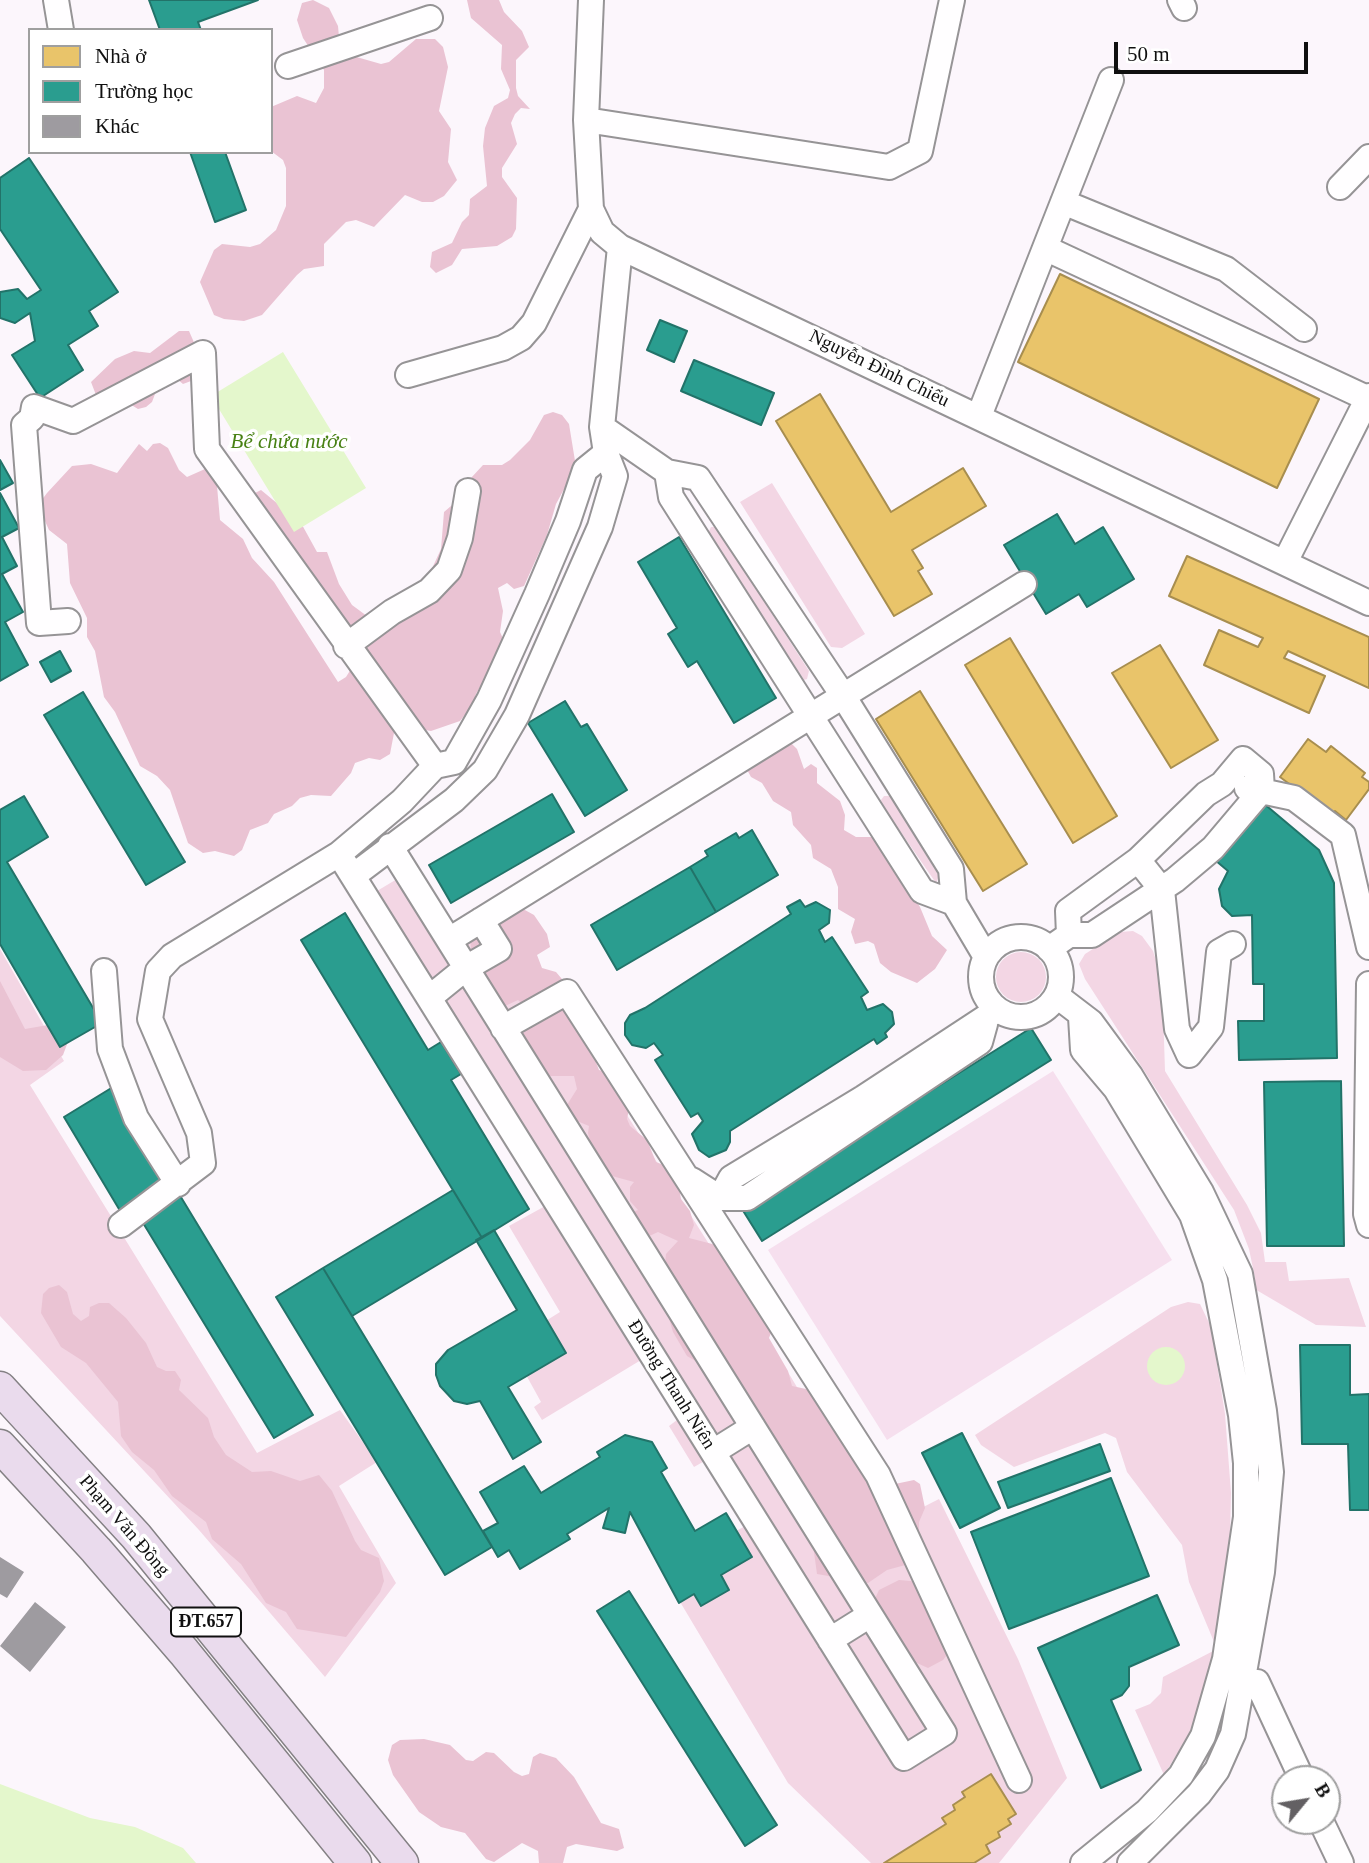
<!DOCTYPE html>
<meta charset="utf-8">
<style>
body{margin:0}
#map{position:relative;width:1369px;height:1863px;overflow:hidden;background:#fcf6fc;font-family:"Times New Roman",serif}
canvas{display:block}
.legend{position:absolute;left:28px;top:28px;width:245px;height:126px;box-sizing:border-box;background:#fff;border:2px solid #9f9f9f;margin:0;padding:9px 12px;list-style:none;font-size:21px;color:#101010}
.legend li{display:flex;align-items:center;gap:14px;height:35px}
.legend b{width:35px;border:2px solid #9f9f9f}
.north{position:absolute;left:1271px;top:1765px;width:70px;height:70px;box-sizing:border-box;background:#fff;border:2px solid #9f9f9f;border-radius:50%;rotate:60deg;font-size:19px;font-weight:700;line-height:28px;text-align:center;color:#101010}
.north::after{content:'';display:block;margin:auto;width:24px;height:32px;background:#636063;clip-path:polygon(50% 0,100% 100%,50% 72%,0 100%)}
.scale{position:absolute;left:1114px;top:42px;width:194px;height:32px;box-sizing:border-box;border:4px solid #101010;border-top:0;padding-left:9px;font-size:21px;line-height:24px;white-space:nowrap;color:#101010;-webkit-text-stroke:5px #fff;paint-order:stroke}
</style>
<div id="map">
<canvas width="1369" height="1863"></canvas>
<ul class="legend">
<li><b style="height:19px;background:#e9c46a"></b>Nhà ở</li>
<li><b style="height:19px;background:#2a9d8f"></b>Trường học</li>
<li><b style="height:19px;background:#9e9ba0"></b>Khác</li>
</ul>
<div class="north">B</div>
<div class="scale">50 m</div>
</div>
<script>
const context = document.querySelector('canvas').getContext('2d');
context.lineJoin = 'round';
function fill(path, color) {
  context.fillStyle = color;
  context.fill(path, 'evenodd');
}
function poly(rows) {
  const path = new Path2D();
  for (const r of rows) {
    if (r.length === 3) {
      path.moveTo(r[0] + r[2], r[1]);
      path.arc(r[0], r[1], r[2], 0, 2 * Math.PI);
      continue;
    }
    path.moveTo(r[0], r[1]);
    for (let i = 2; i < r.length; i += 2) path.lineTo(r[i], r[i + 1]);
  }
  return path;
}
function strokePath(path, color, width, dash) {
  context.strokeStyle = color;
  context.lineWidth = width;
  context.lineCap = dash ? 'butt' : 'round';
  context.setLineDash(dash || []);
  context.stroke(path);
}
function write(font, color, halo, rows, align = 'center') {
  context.font = font + ' "Times New Roman",serif';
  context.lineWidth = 7;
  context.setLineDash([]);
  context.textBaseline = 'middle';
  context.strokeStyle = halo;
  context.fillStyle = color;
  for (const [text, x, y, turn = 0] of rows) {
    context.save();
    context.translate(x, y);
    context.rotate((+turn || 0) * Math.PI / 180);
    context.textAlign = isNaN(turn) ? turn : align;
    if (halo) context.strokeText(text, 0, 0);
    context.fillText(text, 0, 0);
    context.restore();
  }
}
fill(poly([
 [772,483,865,634,842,648,831,647,740,502],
 [711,527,716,527,809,671,807,679,804,680,711,539,708,533],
 [884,796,890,796,939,876,936,883,882,805,881,800],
 [417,867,452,920,543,983,742,1296,882,1528,939,1499,1018,1659,1067,1778,999,1863,871,1863,788,1783,670,1585,727,1536,747,1525,708,1459,694,1467,669,1426,677,1420,641,1360,542,1420,534,1407,541,1402,509,1344,560,1312,509,1226,556,1200,372,894],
 [1133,931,1142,936,1153,951,1162,979,1165,1071,1247,1205,1261,1233,1265,1262,1286,1262,1289,1281,1349,1278,1366,1327,1316,1325,1253,1288,1255,1278,1249,1249,1234,1210,1085,979,1079,964,1085,954,1120,932],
 [0,949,64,1061,30,1085,257,1453,340,1410,377,1462,339,1486,396,1583,325,1677,199,1530,0,1316],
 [1021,977,25],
 [1188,1302,1200,1304,1211,1327,1225,1414,1231,1493,1229,1582,1222,1633,1199,1709,1190,1733,1164,1775,1135,1710,1150,1704,1161,1693,1163,1677,1217,1649,1189,1582,1182,1545,1127,1472,1116,1438,1105,1433,1014,1467,981,1445,975,1435,1171,1307]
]), '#f3d6e4');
fill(poly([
 [313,0,329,8,338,26,339,37,353,56,381,64,389,62,416,39,435,39,443,47,448,67,439,111,451,129,448,162,457,180,444,196,433,202,422,202,405,195,374,227,356,220,346,222,324,244,324,266,304,269,297,275,262,315,244,321,224,319,214,315,200,282,214,250,222,244,250,247,260,244,276,230,286,206,286,168,283,160,271,151,271,107,297,96,316,103,324,88,324,70,303,38,297,20,302,3],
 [467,0,499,0,504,12,522,31,529,47,516,60,516,88,518,96,530,109,521,108,515,114,511,123,517,144,502,168,502,177,517,198,516,229,512,237,497,246,462,249,452,265,436,273,430,267,432,252,452,243,462,222,469,215,470,199,487,186,483,146,485,128,494,106,508,98,510,90,501,69,502,45,471,18],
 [179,331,189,331,196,347,196,374,191,381,183,384,177,379,158,386,152,402,146,407,138,409,125,401,102,400,96,395,91,382,115,359,134,351,150,353],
 [553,412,562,415,569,424,576,467,556,504,547,535,524,586,514,589,507,583,498,588,503,611,500,632,505,643,476,694,473,705,460,721,431,731,401,726,394,733,390,754,380,760,369,758,355,763,351,773,331,796,311,795,300,798,292,806,274,814,268,823,250,830,242,850,234,856,215,851,203,853,188,843,170,790,157,776,140,766,115,712,104,697,95,651,87,637,87,618,70,583,67,544,49,530,41,512,41,501,47,493,72,466,91,464,117,473,139,444,147,451,153,444,160,443,168,448,179,470,187,477,205,469,213,476,217,486,220,520,243,539,252,558,274,582,338,682,346,677,351,669,253,494,261,490,301,523,317,552,327,552,339,584,352,605,371,619,381,619,429,575,441,549,444,512,458,500,471,478,483,465,502,465,510,460,530,440,544,415],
 [787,739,797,749,804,769,811,764,817,768,817,783,840,801,845,815,844,830,856,837,877,837,920,907,932,936,947,950,935,969,917,983,891,972,880,963,874,944,868,941,855,944,851,932,855,919,838,909,838,887,831,869,813,858,811,845,793,825,791,812,773,801,762,783,751,777,745,766],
 [514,904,534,915,547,934,550,947,537,955,542,968,556,972,567,985,599,1070,613,1074,630,1104,627,1119,630,1126,647,1140,656,1162,676,1170,681,1199,690,1211,694,1225,689,1238,720,1246,776,1291,781,1307,769,1338,788,1371,792,1386,806,1389,819,1398,827,1421,895,1484,914,1480,920,1484,925,1508,919,1522,919,1540,909,1564,887,1570,868,1583,817,1574,813,1545,699,1363,687,1356,673,1332,667,1311,665,1264,666,1254,678,1241,658,1232,645,1238,633,1212,638,1210,630,1201,630,1187,634,1182,612,1176,595,1161,588,1133,589,1126,570,1118,567,1105,577,1089,574,1076,544,1076,519,1054,523,1004,518,1000,505,1006,497,1005,472,955,470,939],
 [0,981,25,1029,48,1025,69,1039,63,1055,46,1070,23,1071,0,1057],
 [59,1285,67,1292,73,1314,81,1321,89,1316,90,1307,99,1303,109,1303,126,1318,146,1343,157,1367,166,1371,175,1371,181,1380,179,1390,208,1418,214,1437,226,1455,252,1472,271,1471,300,1481,319,1475,332,1491,355,1541,361,1550,379,1558,384,1581,380,1592,346,1637,297,1629,286,1612,266,1603,241,1564,212,1539,206,1522,172,1496,154,1470,132,1452,121,1436,118,1402,86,1363,61,1347,41,1313,43,1294,49,1288],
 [899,1580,922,1582,952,1648,943,1660,928,1668,908,1659,873,1603,879,1590],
 [424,1739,450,1745,466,1760,473,1761,486,1752,494,1753,514,1772,522,1776,529,1774,533,1757,540,1753,556,1758,574,1777,601,1823,619,1829,624,1848,617,1851,576,1844,567,1847,563,1863,539,1863,538,1851,522,1843,494,1862,486,1859,465,1833,441,1827,419,1812,393,1775,388,1760,392,1745,400,1740]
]), '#eac3d3');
fill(poly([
 [1053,1071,1172,1260,887,1440,768,1250]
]), '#f6dfee');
fill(poly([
 [283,352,366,488,294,532,211,396],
 [1166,1366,19],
 [0,1784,90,1818,135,1827,183,1848,196,1863,0,1863]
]), '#e4f7cc');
const homes = poly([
 [1060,274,1319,399,1277,488,1018,362,1060,274],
 [820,394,891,512,963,468,986,506,912,550,923,568,918,571,932,594,894,616,776,421,820,394],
 [1187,556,1369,637,1369,688,1288,651,1284,658,1325,676,1309,713,1204,665,1219,630,1258,647,1263,638,1169,596,1187,556],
 [1010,638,1117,816,1073,843,965,665,1010,638],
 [1160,645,1218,740,1171,768,1112,673,1160,645],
 [920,691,1027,864,983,891,876,719,920,691],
 [1308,739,1326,752,1331,746,1365,773,1362,777,1369,782,1369,789,1346,820,1335,811,1332,816,1280,777,1308,739],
 [991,1774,1016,1814,1008,1819,1011,1824,998,1832,1000,1837,986,1845,990,1853,974,1863,884,1863,946,1824,942,1818,955,1810,953,1805,965,1797,962,1792,991,1774]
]);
fill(homes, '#e9c46a');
strokePath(homes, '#a88e4f', 2);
const schools = poly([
 [149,0,258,0,198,22,201,30,160,30,149,0],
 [190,152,225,152,246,210,215,222,190,152],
 [29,158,118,292,89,311,98,326,68,345,83,370,40,398,12,355,35,341,30,313,15,323,0,318,0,292,18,289,27,299,41,290,0,229,0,178,29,158],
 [660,320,687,331,674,362,647,350,660,320],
 [694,360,774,393,761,425,681,391,694,360],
 [0,460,13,483,0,490,0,460],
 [0,493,19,528,2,537,17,566,2,574,23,612,5,622,28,665,0,681,0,493],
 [1057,514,1075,544,1103,527,1134,579,1087,607,1079,594,1046,614,1004,545,1057,514],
 [679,537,776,698,734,723,697,661,688,667,668,634,677,628,638,562,679,537],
 [60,651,71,671,51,682,40,662,60,651],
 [83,692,185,862,146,885,44,715,83,692],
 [565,701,581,727,587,724,627,790,585,816,528,723,565,701],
 [552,794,574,832,451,903,429,865,552,794],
 [24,796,48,837,7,862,102,1023,60,1047,0,944,0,810,24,796],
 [1262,802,1319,850,1334,883,1337,1058,1239,1060,1238,1021,1264,1021,1264,984,1253,984,1252,915,1232,916,1222,906,1219,889,1228,871,1215,860,1262,802],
 [752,830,778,875,716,912,690,867,708,856,705,851,736,833,739,838,752,830],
 [690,867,716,912,617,970,591,925,690,867],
 [800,900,805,907,816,902,830,910,829,923,819,930,825,942,832,937,868,992,861,997,867,1010,883,1004,892,1012,894,1024,885,1033,887,1037,877,1044,874,1039,730,1131,730,1142,726,1150,709,1157,699,1150,692,1134,703,1121,698,1113,691,1117,655,1060,663,1055,654,1043,646,1048,632,1045,625,1035,625,1023,630,1015,645,1008,791,914,787,907,800,900],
 [345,913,428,1050,441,1042,461,1074,451,1080,529,1209,482,1238,301,940,345,913],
 [1031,1028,1051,1060,762,1241,742,1209,1031,1028],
 [1341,1081,1344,1246,1267,1246,1264,1082,1341,1081],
 [113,1087,172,1184,122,1214,64,1117,113,1087],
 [176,1189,313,1415,274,1438,137,1213,176,1189],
 [453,1190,482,1238,352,1316,323,1268,453,1190],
 [494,1230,566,1353,508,1387,541,1442,513,1459,480,1401,467,1404,454,1401,440,1386,436,1375,436,1364,448,1350,517,1310,476,1240,494,1230],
 [323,1268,492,1547,445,1575,276,1297,323,1268],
 [1300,1345,1350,1345,1350,1395,1369,1394,1369,1510,1350,1510,1348,1444,1302,1444,1300,1345],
 [962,1433,1000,1508,960,1528,922,1453,962,1433],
 [625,1435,652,1442,667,1468,661,1472,695,1531,726,1513,752,1557,721,1575,729,1590,701,1606,694,1594,679,1603,630,1512,625,1533,603,1528,609,1508,567,1534,570,1539,520,1569,509,1550,498,1557,483,1531,498,1523,480,1492,524,1466,541,1493,600,1457,597,1452,625,1435],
 [1100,1444,1110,1471,1008,1508,998,1482,1100,1444],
 [1111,1478,1149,1576,1009,1629,971,1532,1111,1478],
 [629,1591,777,1825,745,1846,597,1611,629,1591],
 [1157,1595,1179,1645,1129,1667,1129,1686,1122,1695,1111,1700,1141,1770,1101,1788,1038,1648,1157,1595]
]);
fill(schools, '#2a9d8f');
strokePath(schools, '#227369', 2);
fill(poly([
 [0,1557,24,1572,7,1598,0,1594],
 [35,1602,66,1627,30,1672,0,1646]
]), '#9e9ba0');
const minor = poly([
 [56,0,61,30],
 [591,0,586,120,591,209,602,232,620,247,1369,603],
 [1180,0,1184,8],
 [288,66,430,18],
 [586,120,889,167,920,151,952,0],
 [1340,187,1369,157],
 [1063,202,1226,269,1304,329],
 [1045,248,1369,399],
 [408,375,503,348,521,338,534,323,591,209],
 [979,416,1111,80],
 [602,427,667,472,698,478,842,694,951,869,954,903,986,957],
 [667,472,671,497,922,891,954,903],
 [1285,562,1369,396],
 [68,621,39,623,24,425,32,418,34,407,73,421,203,353,207,449,435,766],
 [346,646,392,612,429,591,449,570,460,538,468,491],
 [1247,788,1294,798,1343,835,1369,947],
 [339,854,904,1758,944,1733,390,846],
 [1138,860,1162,890,1177,1029,1189,1055,1211,1027,1219,952,1233,944],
 [353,876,454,800,485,770,517,715,600,527,615,476,606,453,602,427,620,247],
 [1021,977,40],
 [449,940,1024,584],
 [1049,949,1069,935,1068,911,1138,860,1206,794,1222,784,1243,759,1261,774,1262,790,1213,848,1175,880,1092,935,1069,935],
 [104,971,110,1049,136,1118,178,1184],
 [1369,984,1366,1214,1369,1225],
 [1057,996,1091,1022,1130,1075,1201,1192,1240,1274,1264,1411,1271,1472,1262,1572,1233,1734,1217,1770,1199,1794,1130,1863],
 [429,998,466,968,499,949,481,920],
 [1081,1017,1083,1050,1116,1089,1192,1215,1215,1280,1241,1415,1246,1463,1246,1517,1225,1659,1203,1736,1181,1775,1147,1811,1083,1863],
 [503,1028,567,992,878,1475,1019,1780],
 [692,1180,720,1198,731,1178,863,1098,997,1010],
 [720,1198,747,1198,980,1042,985,1024],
 [121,1225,203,1163,199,1133,150,1019,158,971,172,956,339,854,402,801,435,766,454,762,489,700,537,594,568,521,585,470,606,453],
 [713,1452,753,1427],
 [830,1640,870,1615],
 [1243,1681,1257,1682,1302,1779],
 [1321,1821,1341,1863]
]);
const major = poly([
 [0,1388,136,1536,402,1863],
 [0,1446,96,1550,184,1652,355,1863]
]);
strokePath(minor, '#969496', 28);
strokePath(major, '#848184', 35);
strokePath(minor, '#fffeff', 24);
strokePath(major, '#eadbed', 32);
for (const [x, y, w] of [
 [206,1622,70]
]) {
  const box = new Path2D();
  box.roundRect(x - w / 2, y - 14.5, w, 29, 5);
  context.fillStyle = '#fff';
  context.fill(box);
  strokePath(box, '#101010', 2);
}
write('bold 18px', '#101010', null, [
 ["ĐT.657",206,1622]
]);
write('19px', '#101010', '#fff', [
 ["Nguyễn Đình Chiểu",879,369,26],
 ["Đường Thanh Niên",671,1385,58],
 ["Phạm Văn Đồng",124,1526,49]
]);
write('italic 21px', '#488114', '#fff', [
 ["Bể chứa nước",289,442]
]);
</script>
